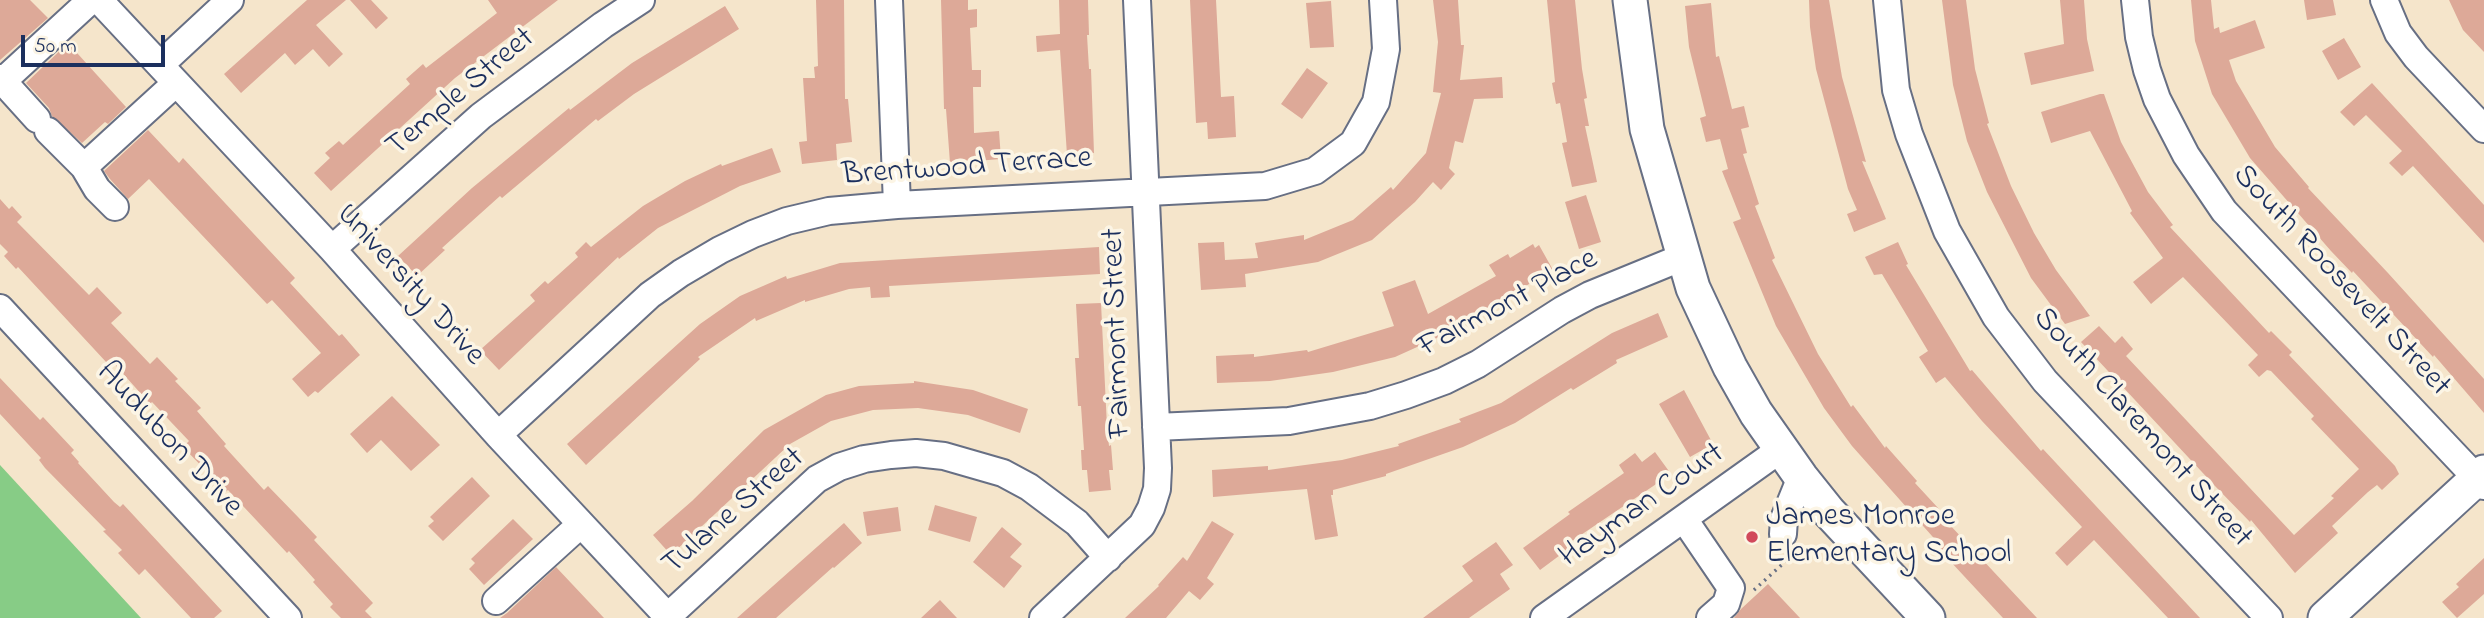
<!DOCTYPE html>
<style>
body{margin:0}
#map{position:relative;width:2484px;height:618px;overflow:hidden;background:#f5e5cb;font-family:"Indie Flower",sans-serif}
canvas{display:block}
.scale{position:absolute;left:21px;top:35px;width:144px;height:32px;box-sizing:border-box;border:4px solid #1b2f5e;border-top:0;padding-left:9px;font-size:21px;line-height:24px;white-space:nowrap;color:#1b2f5e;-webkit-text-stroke:5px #fcf5e5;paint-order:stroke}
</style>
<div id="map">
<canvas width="2484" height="618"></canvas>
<div class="scale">50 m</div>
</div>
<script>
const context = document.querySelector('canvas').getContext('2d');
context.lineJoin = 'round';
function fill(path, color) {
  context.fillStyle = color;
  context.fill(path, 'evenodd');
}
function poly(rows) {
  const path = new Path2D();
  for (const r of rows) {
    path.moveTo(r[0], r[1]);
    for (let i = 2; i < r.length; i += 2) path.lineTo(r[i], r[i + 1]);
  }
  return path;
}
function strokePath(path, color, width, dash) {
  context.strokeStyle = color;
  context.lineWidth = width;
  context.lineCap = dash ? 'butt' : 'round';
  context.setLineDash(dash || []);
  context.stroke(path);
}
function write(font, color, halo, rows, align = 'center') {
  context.font = font + ' "Indie Flower",sans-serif';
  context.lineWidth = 7;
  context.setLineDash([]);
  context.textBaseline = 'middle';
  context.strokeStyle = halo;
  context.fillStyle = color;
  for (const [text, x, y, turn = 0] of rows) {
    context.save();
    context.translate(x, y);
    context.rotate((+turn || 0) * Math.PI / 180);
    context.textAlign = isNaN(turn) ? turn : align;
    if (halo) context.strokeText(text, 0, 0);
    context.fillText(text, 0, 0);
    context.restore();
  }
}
fill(poly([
 [0,465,141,618,0,618]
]), '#87cc86');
fill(poly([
 [0,0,30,0,48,18,0,60],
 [307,0,346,0,316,25,343,54,329,67,313,49,295,65,285,53,241,93,224,74],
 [350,0,371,0,388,18,376,29],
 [488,0,558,0,455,78,331,191,314,173,330,158,325,153,339,141,343,145,386,106,410,84,406,79,423,64,426,68,497,13],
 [816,0,844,0,845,99,848,99,852,142,836,144,837,160,802,164,799,142,807,141,803,78,815,78,814,67,818,66],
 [941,0,968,0,968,10,977,9,977,27,970,28,972,70,981,70,981,87,973,87,974,133,999,131,1001,159,950,163,946,109,944,109],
 [1059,0,1088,0,1089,35,1087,35,1089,69,1091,69,1094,153,1067,155,1060,50,1037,52,1036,36,1060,34],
 [1190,0,1216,0,1221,97,1234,96,1236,137,1208,139,1207,122,1196,123],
 [1433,0,1458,0,1461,45,1464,45,1460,80,1502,77,1503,98,1474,99,1463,143,1455,141,1449,168,1455,174,1441,190,1433,182,1415,202,1372,240,1318,262,1245,274,1246,287,1201,290,1198,243,1224,242,1225,260,1258,258,1255,243,1304,235,1304,240,1353,220,1391,187,1393,190,1426,153,1441,93,1433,92,1438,42],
 [1547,0,1575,0,1582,69,1587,98,1584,99,1589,126,1585,126,1597,182,1572,187,1562,143,1567,142,1560,103,1556,104,1552,83,1555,82],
 [1809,0,1829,0,1842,77,1866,162,1862,161,1886,219,1854,232,1847,214,1857,210,1848,189,1816,69,1810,27],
 [1942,0,1966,0,1975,69,1989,123,1987,124,2011,186,2034,233,2056,270,2090,316,2065,324,2031,278,1987,192,1967,141,1953,85],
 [2060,0,2084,0,2087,39,2094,71,2031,85,2024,53,2064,44],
 [2191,0,2211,0,2214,29,2219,27,2220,33,2255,20,2265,48,2229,60,2236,81,2275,147,2309,187,2308,188,2388,273,2484,379,2484,413,2434,355,2433,357,2353,271,2352,273,2331,251,2250,158,2212,94,2195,41],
 [2304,0,2333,0,2336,15,2307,20],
 [2449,0,2484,0,2484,52,2463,30],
 [1331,1,1334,47,1310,48,1306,3],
 [1711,3,1716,57,1719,56,1732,109,1744,106,1749,127,1741,129,1747,153,1743,154,1759,204,1755,206,1775,258,1772,260,1818,354,1851,407,1853,405,1885,448,1886,446,1917,481,1915,483,1951,522,1949,524,2037,618,2003,618,1937,547,1940,545,1852,446,1824,408,1776,326,1733,222,1741,219,1722,171,1728,169,1720,139,1706,142,1700,118,1706,116,1689,47,1685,6],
 [725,6,739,29,634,94,598,121,596,119,502,198,500,196,442,248,445,250,417,276,398,256,472,188,569,108,570,110,632,63],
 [2344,38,2361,67,2338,80,2322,51],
 [68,43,126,107,108,124,105,122,82,143,52,116,49,108,26,83],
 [1307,68,1328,83,1302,119,1281,104],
 [2372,83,2484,205,2484,243,2413,166,2402,176,2389,163,2402,151,2366,115,2354,126,2340,112],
 [2100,94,2104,94,2121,142,2148,192,2173,225,2170,227,2269,333,2271,331,2292,352,2289,355,2395,466,2399,474,2382,490,2377,485,2368,492,2332,526,2338,533,2295,573,2251,520,2250,522,2215,486,2081,342,2099,326,2115,343,2122,336,2133,349,2126,356,2294,535,2334,498,2331,496,2359,469,2311,419,2314,416,2271,371,2267,370,2259,377,2248,365,2258,355,2183,277,2151,304,2133,282,2163,258,2130,213,2132,211,2090,131,2051,143,2041,112],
 [148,130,179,163,183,158,295,278,290,283,339,336,342,334,360,355,318,393,315,391,308,397,292,379,321,353,272,300,267,304,149,179,128,199,110,179,104,171],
 [772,148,781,172,740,186,658,228,619,259,618,257,499,370,480,350,535,301,530,295,545,281,548,284,578,257,575,253,586,242,591,247,643,206,685,181,721,164,722,166],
 [1586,195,1601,242,1579,249,1565,202],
 [0,199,9,209,12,206,22,217,17,222,89,295,97,287,122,313,111,323,150,364,157,357,178,379,175,381,201,408,197,411,226,444,224,446,264,490,268,486,298,517,317,537,314,540,373,603,365,611,372,618,341,618,330,607,333,604,313,582,315,580,289,551,287,553,228,490,224,493,211,479,213,478,183,447,189,441,152,402,150,404,111,360,107,363,18,267,16,269,4,256,8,252,0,244],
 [1898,242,1908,264,1906,265,1970,371,1972,370,2041,451,2043,449,2200,618,2168,618,2094,540,2067,566,2055,553,2082,527,1982,421,1945,377,1936,383,1919,357,1928,351,1882,274,1874,275,1865,257],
 [1533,244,1535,248,1539,245,1553,270,1437,338,1395,357,1333,372,1270,381,1217,383,1216,356,1254,354,1254,357,1307,350,1308,352,1394,326,1382,292,1415,280,1428,314,1496,276,1489,265,1508,254,1510,258],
 [1099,247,1100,274,889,286,890,297,871,298,870,287,849,289,805,302,805,300,756,321,755,318,698,357,700,359,586,465,567,444,700,324,740,296,786,276,787,279,840,263],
 [1101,303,1107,427,1109,446,1111,445,1113,470,1109,470,1111,490,1089,492,1087,470,1082,470,1081,450,1084,450,1081,406,1078,406,1075,358,1079,358,1076,304],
 [1658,313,1668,337,1616,360,1617,363,1573,390,1571,388,1515,423,1463,447,1386,474,1386,476,1333,490,1333,495,1331,495,1338,536,1315,540,1307,489,1213,497,1212,470,1268,466,1268,470,1342,460,1399,446,1398,444,1461,422,1459,419,1501,403,1612,333],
 [0,378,40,420,43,417,74,450,71,453,79,462,78,463,114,502,120,507,123,504,222,611,214,618,191,618,145,569,139,575,118,553,122,550,103,531,106,530,45,468,39,460,41,458,0,414],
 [914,381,973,390,1028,409,1020,433,968,415,918,408,873,410,831,421,790,444,671,555,653,535,692,501,764,430,826,395,859,386,914,383],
 [1684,390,1713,444,1690,457,1659,404],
 [392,396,440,445,411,471,381,440,367,453,350,434],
 [1655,452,1671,474,1572,541,1575,544,1540,570,1523,548,1570,514,1568,512,1624,473,1619,465,1635,453,1642,462],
 [472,477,490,496,443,541,428,526,434,521,430,517],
 [935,505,977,517,970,542,928,530],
 [898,507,901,531,867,536,863,512],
 [513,519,533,539,484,585,469,569,475,563,471,559],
 [1212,521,1234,534,1207,578,1214,584,1200,600,1189,591,1166,618,1125,618,1159,586,1158,585,1183,557,1187,561],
 [844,523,862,543,834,568,833,567,776,618,737,618],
 [1002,527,1022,544,1010,557,1022,566,1004,588,973,562],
 [1496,542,1513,565,1500,574,1510,589,1469,618,1423,618,1473,581,1462,566],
 [2484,558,2484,594,2457,618,2442,602,2459,587,2456,584],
 [556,567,604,618,500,618,507,613],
 [1768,584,1800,618,1734,618,1741,609],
 [940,600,957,618,921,618]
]), '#dda998');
const minor = poly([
 [99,0,332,249,498,435,669,618],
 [889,0,897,205],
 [1887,0,1896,90,1909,134,1947,231,1996,317,2045,381,2269,618],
 [2135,0,2139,37,2147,70,2157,99,2186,155,2224,211,2484,486],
 [2384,0,2398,33,2416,57,2484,129],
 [160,65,230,0],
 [0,78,37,119],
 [3,81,91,0],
 [48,131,84,167,176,83],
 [84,167,97,189,115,207],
 [332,249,481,116,603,25,641,0],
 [0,308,288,618],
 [1156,427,1289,421,1370,406,1406,395,1444,381,1478,364,1562,310,1590,295,1683,257],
 [498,435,650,295,681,273,720,250,753,234,787,221,829,211,897,205,1265,186,1315,171,1353,143,1376,102,1386,49,1383,0],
 [1684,519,1731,588,1726,604,1710,618],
 [1783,534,1784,519,1801,477],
 [496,601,581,524],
 [666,618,817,479,839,467,864,459,891,455,916,453,944,456,1003,473,1029,487,1077,523,1108,558],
 [1043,618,1142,525,1151,508,1157,489,1158,468,1137,0],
 [1544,618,1781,449]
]);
const major = poly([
 [1630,0,1647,129,1693,288,1730,367,1756,413,1801,477,1829,512,1928,618],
 [2325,618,2484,472]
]);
strokePath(minor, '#676f84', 30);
strokePath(major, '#676f84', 37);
strokePath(poly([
 [1754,590,1787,560]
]), '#676f84', 3.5, [2, 5]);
strokePath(minor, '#fff', 26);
strokePath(major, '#fff', 33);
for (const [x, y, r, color] of [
 [1752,537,7,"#d1495b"]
]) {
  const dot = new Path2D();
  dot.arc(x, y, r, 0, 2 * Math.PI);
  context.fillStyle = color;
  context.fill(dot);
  strokePath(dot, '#fcf5e5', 2.5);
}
write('32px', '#1b2f5e', '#fcf5e5', [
 ["Temple Street",462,94,-40],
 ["Brentwood Terrace",967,169,-4],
 ["South Roosevelt Street",2340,282,47],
 ["University Drive",409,286,48],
 ["Fairmont Place",1509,305,-28],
 ["Fairmont Street",1119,333,-92],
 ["South Claremont Street",2141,429,48],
 ["Audubon Drive",168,441,47],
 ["Hayman Court",1643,507,-35],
 ["Tulane Street",735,513,-41]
]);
write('32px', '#1b2f5e', '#fcf5e5', [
 ["James Monroe",1766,519],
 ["Elementary School",1766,556]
], 'left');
</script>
